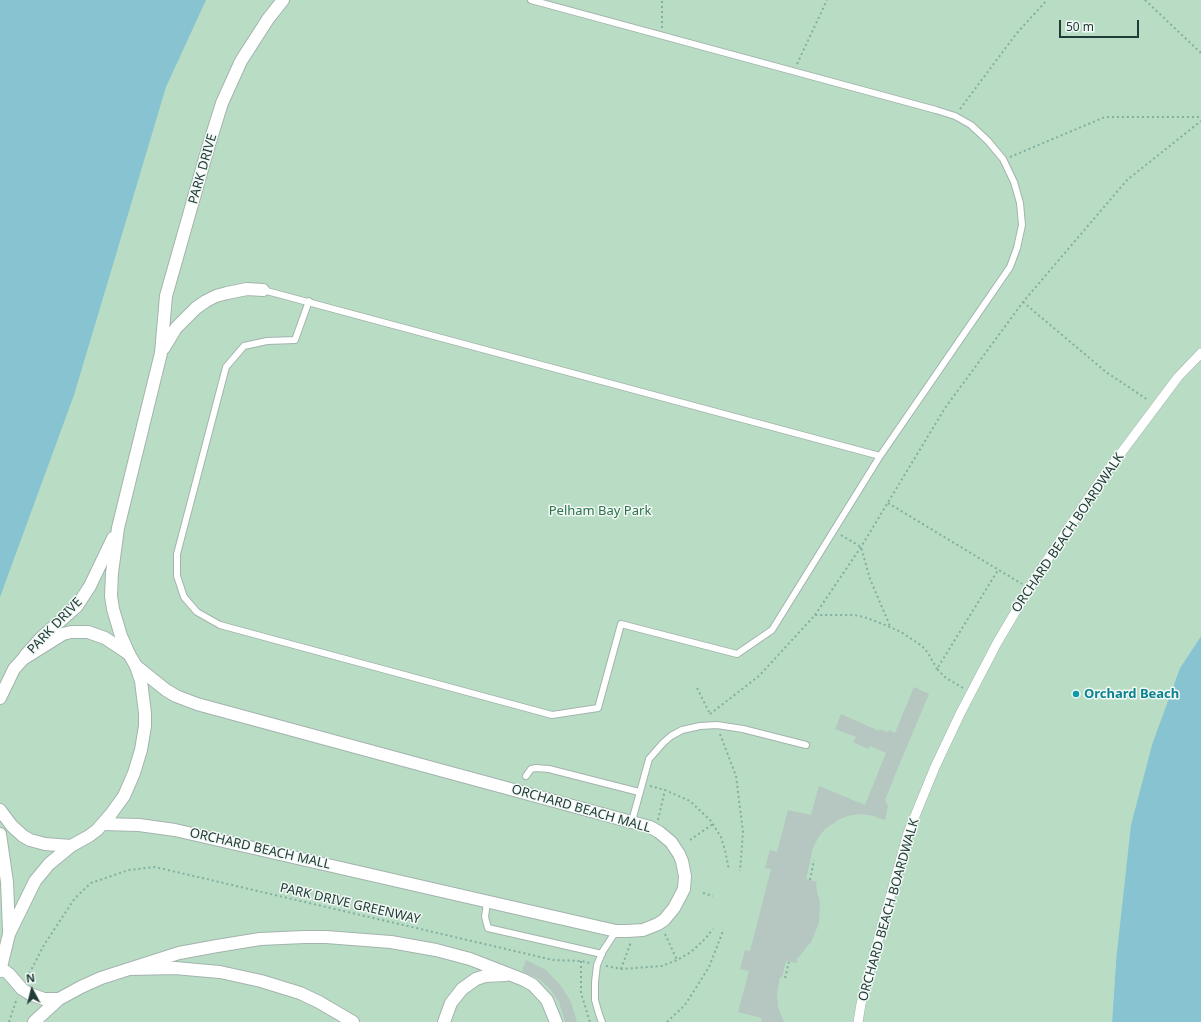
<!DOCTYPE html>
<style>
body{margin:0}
#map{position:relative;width:1201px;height:1022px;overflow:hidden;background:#e0ebe7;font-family:"Noto Sans",sans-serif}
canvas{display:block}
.north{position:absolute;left:12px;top:970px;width:40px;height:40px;-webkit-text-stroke:3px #f1f8f5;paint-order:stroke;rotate:353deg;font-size:11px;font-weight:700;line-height:16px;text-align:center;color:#213c36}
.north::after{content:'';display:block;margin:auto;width:14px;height:18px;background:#213c36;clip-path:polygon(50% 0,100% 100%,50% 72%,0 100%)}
.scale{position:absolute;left:1059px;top:20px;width:80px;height:18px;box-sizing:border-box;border:2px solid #213c36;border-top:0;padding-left:5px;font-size:12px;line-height:14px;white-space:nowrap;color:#213c36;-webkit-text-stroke:3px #f1f8f5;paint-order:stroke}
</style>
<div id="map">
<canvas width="1201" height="1022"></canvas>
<div class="north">N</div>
<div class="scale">50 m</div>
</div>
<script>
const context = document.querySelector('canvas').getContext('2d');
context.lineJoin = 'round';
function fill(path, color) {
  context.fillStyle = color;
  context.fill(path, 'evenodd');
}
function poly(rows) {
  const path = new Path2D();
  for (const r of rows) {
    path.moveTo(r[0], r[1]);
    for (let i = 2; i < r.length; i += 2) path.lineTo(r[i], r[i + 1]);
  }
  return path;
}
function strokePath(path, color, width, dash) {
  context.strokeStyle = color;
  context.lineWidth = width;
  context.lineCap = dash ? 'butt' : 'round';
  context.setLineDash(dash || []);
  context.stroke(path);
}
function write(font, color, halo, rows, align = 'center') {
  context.font = font + ' "Noto Sans",sans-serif';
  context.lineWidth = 3;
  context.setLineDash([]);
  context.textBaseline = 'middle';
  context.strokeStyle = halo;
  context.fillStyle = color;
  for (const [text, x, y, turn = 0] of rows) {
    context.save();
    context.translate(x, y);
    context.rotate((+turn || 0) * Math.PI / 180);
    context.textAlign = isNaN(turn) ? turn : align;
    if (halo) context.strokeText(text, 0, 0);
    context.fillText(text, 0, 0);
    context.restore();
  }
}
fill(poly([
 [174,0,1201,0,1201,636,1180,668,1116,961,1112,1022,0,1022,0,557]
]), '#b9ddc4');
fill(poly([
 [0,0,206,0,166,87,74,395,0,597],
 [1201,636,1201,1022,1112,1022,1116,961,1131,825,1152,745,1180,668]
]), '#87c3d1');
fill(poly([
 [914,687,929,694,897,770,885,800,888,806,885,820,875,817,875,816,859,814,848,816,840,819,825,829,818,838,813,848,806,879,817,882,816,886,820,903,819,923,811,942,797,959,797,963,786,961,782,977,780,977,777,993,778,1007,784,1022,761,1022,762,1018,738,1012,749,971,740,969,745,950,750,951,771,869,765,868,770,850,777,852,788,810,811,815,819,786,865,805,886,753,870,746,868,749,853,742,856,737,835,729,841,714,879,731,879,729,888,732,889,730,895,733],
 [526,960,546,970,561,986,571,1002,577,1022,565,1022,559,1002,550,989,539,979,522,971]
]), '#b6c6c0');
const service = poly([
 [263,290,880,456],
 [309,301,295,340,267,341,244,346,226,367,177,554,177,576,184,597,197,612,220,625,552,715,598,708,621,624,737,654,772,630,880,456,1010,267,1017,248,1022,225,1020,203,1014,182,1003,159,988,141,971,125,955,116,936,110,531,0],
 [526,776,531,769,536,768,549,769,639,792],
 [632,821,649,759,663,743,671,736,682,730,700,726,717,725,743,729,806,745],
 [487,902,485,917,488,928,602,954],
 [602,1022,599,1014,595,1000,595,982,597,965,603,951,616,931]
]);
const pedestrian = poly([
 [858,1022,861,1004,882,926,908,833,935,767,960,714,997,643,1039,572,1100,481,1178,377,1201,353]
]);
const minor = poly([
 [164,348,176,328,196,308,206,301,216,296,227,293,247,289,263,290],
 [129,654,121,636,113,609,111,596,112,573,118,528,161,353,166,296,208,148,222,103,241,61,268,19,283,0],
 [25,656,41,638,77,606,90,586,113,538],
 [103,824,139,825,175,830,616,931,627,931,643,930,658,924,664,920,674,908,684,889,685,876,682,861,679,854,671,842,659,832,650,827,197,704,176,696,166,690,136,666],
 [1,968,9,974,22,989,30,994,44,999,59,999],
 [34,1022,59,999,81,987,101,978,129,969],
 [353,1022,319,1002,300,993,261,981,220,972,197,970,175,968,129,969,179,953,217,946,260,939,304,937,326,937,391,942,436,950,470,959,524,980,533,985,547,1000,556,1022],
 [444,1022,451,1003,462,989,476,979,485,976,506,975]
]);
const tertiary = poly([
 [0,698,14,669,23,659,63,634,71,632,88,632,105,638,129,654,136,666,141,681,145,713,145,726,141,750,134,773,124,796,111,814,97,830,89,836,71,846,49,864,35,881,9,934,0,971],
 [0,810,12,826,23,836,30,840,45,844,71,846],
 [0,834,7,882,9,931]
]);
strokePath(service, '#a3b3ae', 8);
strokePath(pedestrian, '#a3b3ae', 10);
strokePath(minor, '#a3b3ae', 14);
strokePath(tertiary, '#a3b3ae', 14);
strokePath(poly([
 [1145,0,1201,53],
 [662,28,662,0],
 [797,64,827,0],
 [960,109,1016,34,1047,0],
 [1010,157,1105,117,1201,117],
 [1023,302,1106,372,1148,400],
 [888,503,1022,584],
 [841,535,861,547,870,579,890,626],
 [815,615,861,547,945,408,1023,302,1127,180,1201,121],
 [697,688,710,714],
 [963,688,946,678,937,669,998,570],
 [710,714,759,676,815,615,854,615,864,617,883,624,901,632,922,646,928,653,937,669],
 [720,734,736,776,743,832,740,871],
 [650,786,665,790,690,801,711,821,721,837,725,850,729,870],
 [658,820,665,790],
 [690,840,713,824],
 [810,880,814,860],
 [703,893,713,896],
 [665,934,677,960],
 [581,961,581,993,590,1022],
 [606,966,621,969,662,966,677,960,691,952,705,939,713,929],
 [621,969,631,942],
 [27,978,44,945,75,898,91,883,129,870,155,867,553,960,581,961,590,963],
 [785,978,789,962],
 [9,1022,17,998],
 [667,1022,685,1005,709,967,723,931]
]), '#80afa2', 2, [2, 3]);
strokePath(service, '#fff', 6);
strokePath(pedestrian, '#fff', 9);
strokePath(minor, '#fff', 12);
strokePath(tertiary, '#fff', 12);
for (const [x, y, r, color] of [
 [1076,694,4,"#0f9aa8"]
]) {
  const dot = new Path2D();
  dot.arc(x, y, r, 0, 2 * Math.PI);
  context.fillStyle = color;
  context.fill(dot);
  strokePath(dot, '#f1f8f5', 1.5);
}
write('13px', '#213c36', '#f1f8f5', [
 ["PARK DRIVE",203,169,-74],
 ["ORCHARD BEACH BOARDWALK",1068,533,-56],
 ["PARK DRIVE",55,626,-46],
 ["ORCHARD BEACH MALL",581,809,16],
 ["ORCHARD BEACH MALL",260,849,13],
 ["PARK DRIVE GREENWAY",350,904,13],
 ["ORCHARD BEACH BOARDWALK",889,910,-74]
]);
write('13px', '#2b734a', '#f1f8f5', [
 ["Pelham Bay Park",600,511]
]);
write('bold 13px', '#0d838f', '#f1f8f5', [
 ["Orchard Beach",1084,694]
], 'left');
</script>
